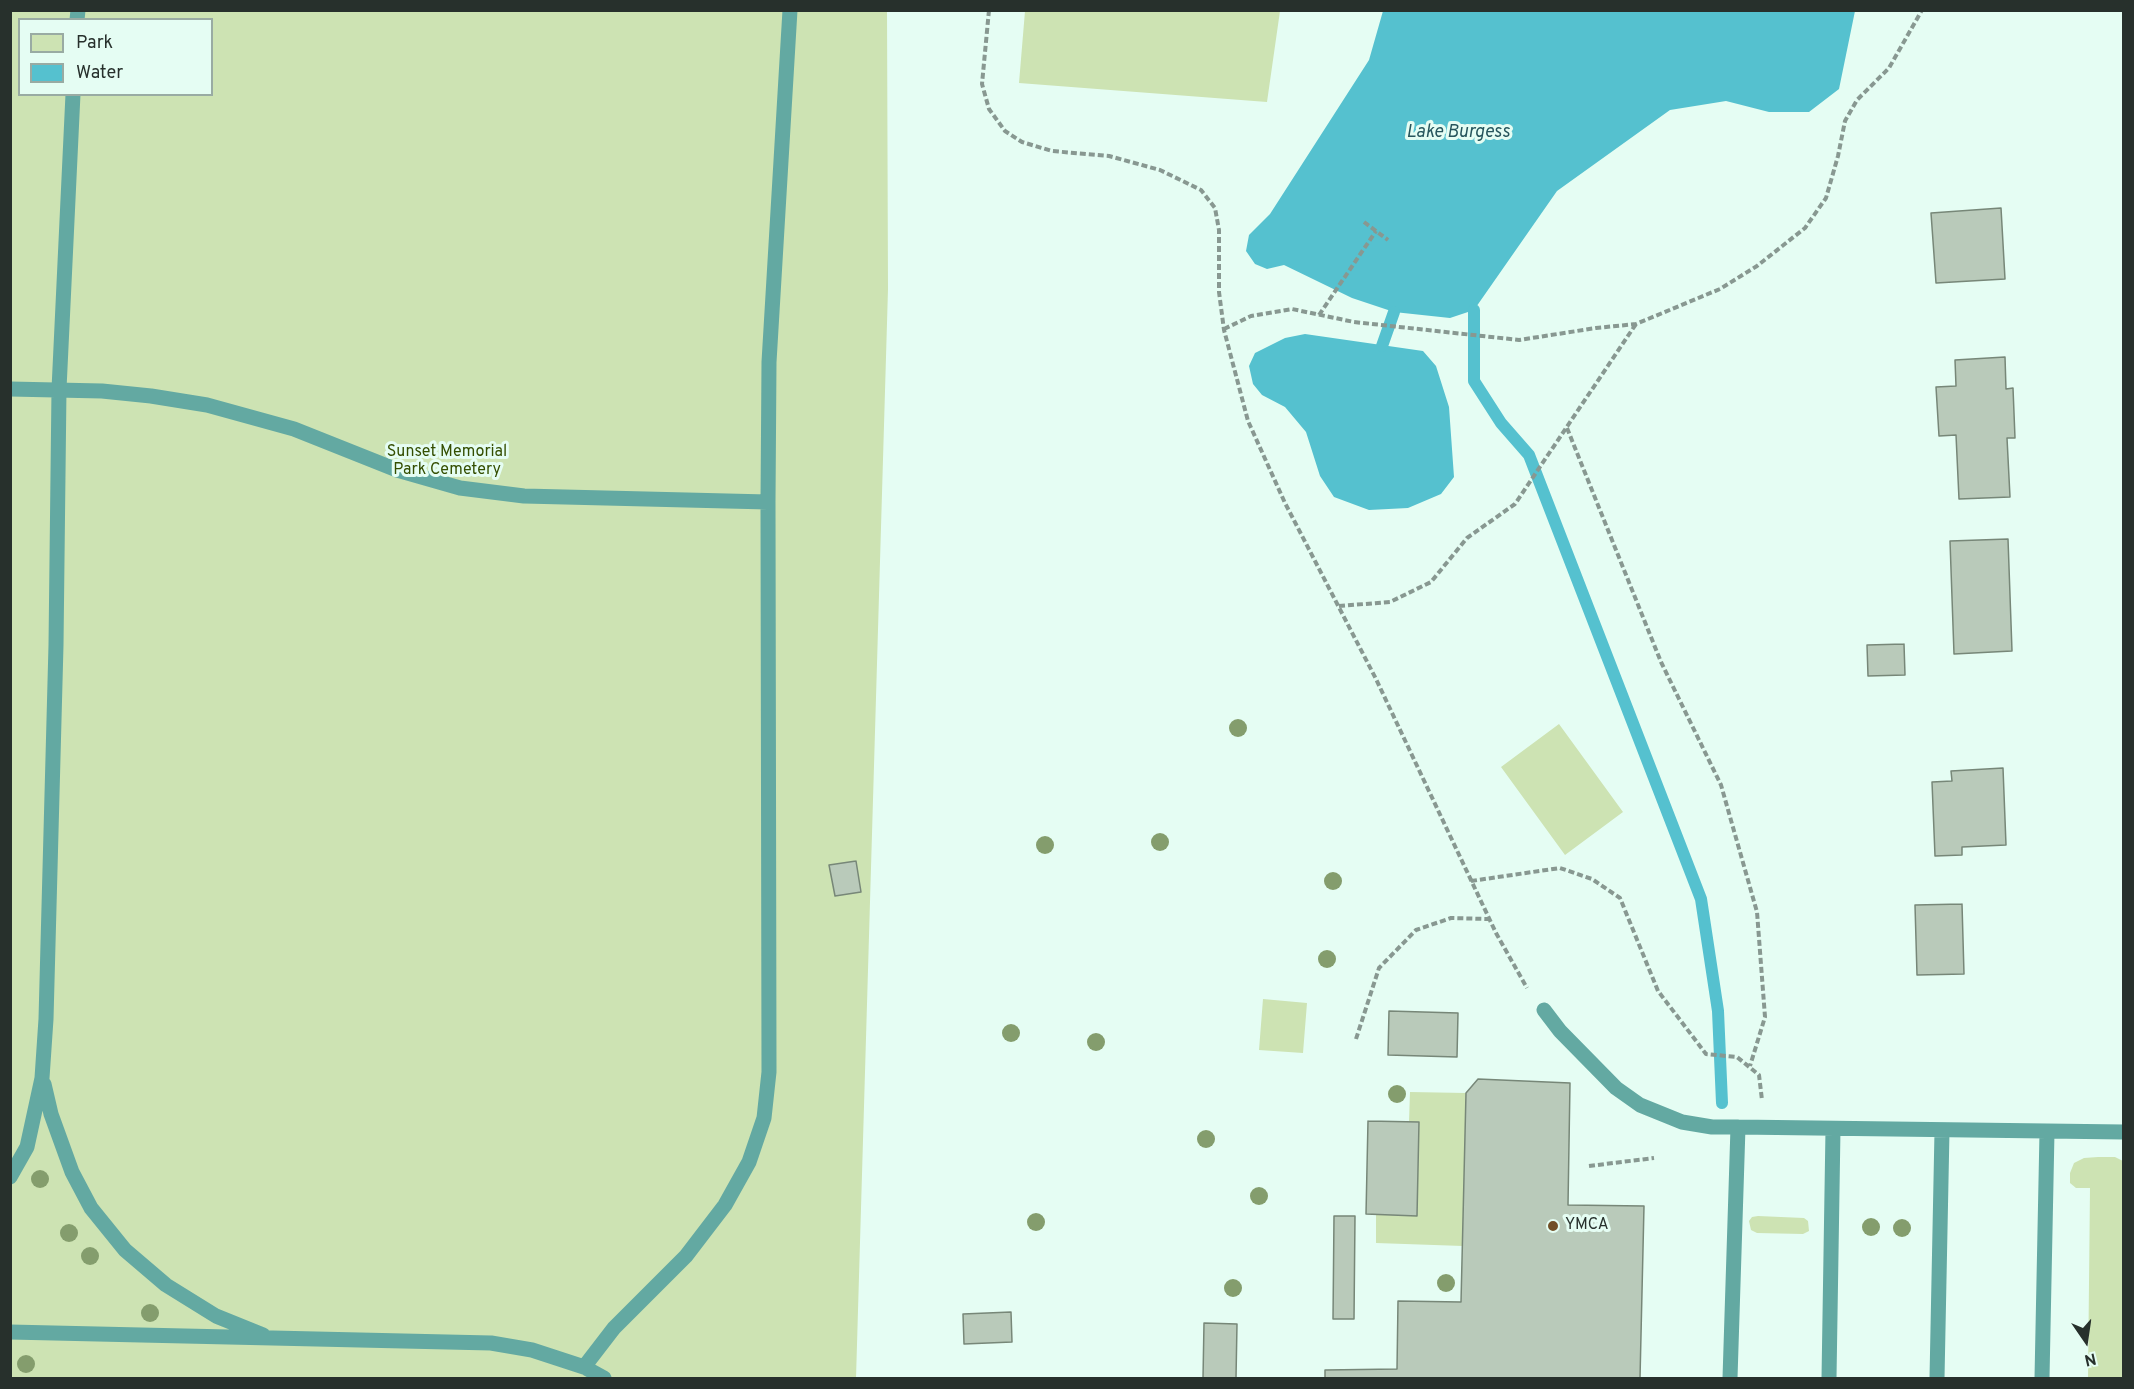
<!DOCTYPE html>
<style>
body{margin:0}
#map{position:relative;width:2134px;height:1389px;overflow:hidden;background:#e5fdf3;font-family:Overpass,sans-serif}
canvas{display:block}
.frame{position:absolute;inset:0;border:12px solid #27302c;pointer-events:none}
.legend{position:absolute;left:18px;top:18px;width:195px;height:78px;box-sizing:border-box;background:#e5fdf3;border:2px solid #99aba3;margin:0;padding:8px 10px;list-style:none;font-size:18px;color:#27302c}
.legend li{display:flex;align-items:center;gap:12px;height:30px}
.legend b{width:30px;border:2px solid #99aba3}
.north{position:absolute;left:2056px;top:1311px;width:60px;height:60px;-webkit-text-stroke:4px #e5fdf3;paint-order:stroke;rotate:167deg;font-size:16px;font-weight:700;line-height:24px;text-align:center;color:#27302c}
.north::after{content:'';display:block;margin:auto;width:21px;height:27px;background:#27302c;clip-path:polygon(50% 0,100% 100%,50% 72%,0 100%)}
</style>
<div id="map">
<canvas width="2134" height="1389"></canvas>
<div class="frame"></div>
<ul class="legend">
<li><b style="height:16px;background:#cde3b3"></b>Park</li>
<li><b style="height:16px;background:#55c1cf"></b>Water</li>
</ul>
<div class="north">N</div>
</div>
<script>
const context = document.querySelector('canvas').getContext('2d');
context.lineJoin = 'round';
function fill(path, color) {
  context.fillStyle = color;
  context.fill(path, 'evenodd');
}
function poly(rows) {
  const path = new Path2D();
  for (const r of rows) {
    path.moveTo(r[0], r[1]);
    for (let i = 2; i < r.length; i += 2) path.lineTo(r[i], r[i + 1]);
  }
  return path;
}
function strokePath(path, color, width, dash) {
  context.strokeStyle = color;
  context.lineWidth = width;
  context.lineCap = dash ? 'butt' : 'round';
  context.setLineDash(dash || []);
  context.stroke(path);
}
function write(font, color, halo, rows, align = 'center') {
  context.font = font + ' Overpass,sans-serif';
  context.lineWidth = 6;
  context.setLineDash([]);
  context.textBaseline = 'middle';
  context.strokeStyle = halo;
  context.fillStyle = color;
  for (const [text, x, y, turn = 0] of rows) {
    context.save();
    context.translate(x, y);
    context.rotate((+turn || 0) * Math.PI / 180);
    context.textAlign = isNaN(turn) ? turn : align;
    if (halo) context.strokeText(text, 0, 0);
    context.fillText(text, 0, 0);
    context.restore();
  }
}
fill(poly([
 [10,11,887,11,888,289,856,1378,11,1378],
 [20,20,212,20,212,94,20,94],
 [1025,11,1280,11,1267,102,1019,83],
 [1559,724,1623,812,1565,855,1501,767],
 [1263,999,1307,1003,1303,1053,1259,1050],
 [1410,1092,1466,1093,1463,1246,1376,1243,1376,1215,1417,1215,1419,1122,1409,1122],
 [2098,1157,2115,1157,2123,1161,2123,1378,2088,1378,2090,1188,2076,1188,2070,1183,2070,1173,2074,1163,2084,1158],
 [1758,1216,1804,1218,1808,1221,1809,1231,1803,1234,1757,1233,1751,1230,1749,1221,1752,1217]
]), '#cde3b3');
fill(poly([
 [1383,11,1383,10,1855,11,1839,89,1809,112,1769,112,1726,101,1670,110,1557,191,1474,310,1450,318,1394,312,1352,298,1284,265,1267,269,1255,264,1246,251,1249,235,1270,214,1369,60],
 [1305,334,1423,351,1436,366,1449,407,1454,477,1441,494,1408,508,1369,510,1334,497,1320,476,1306,432,1285,407,1262,395,1253,384,1249,366,1255,353,1285,338]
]), '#55c1cf');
strokePath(poly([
 [1474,310,1474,381,1501,423,1529,455,1701,899,1718,1011,1722,1103],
 [1382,346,1394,312]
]), '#55c1cf', 12);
const building = poly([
 [2001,208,2005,279,1936,283,1931,213,2001,208],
 [2005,357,2006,389,2013,388,2015,438,2007,438,2010,497,1959,499,1956,435,1939,436,1936,387,1956,386,1955,360,2005,357],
 [2008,539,2012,651,1954,654,1950,541,2008,539],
 [1904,644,1905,675,1868,676,1867,645,1904,644],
 [2003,768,2006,845,1962,847,1962,855,1935,856,1932,782,1952,781,1951,771,2003,768],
 [856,861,861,892,835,896,829,865,856,861],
 [1962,904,1964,974,1917,975,1915,905,1962,904],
 [1389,1011,1458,1013,1457,1057,1388,1055,1389,1011],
 [1478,1079,1570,1083,1568,1205,1644,1206,1640,1378,1325,1378,1325,1370,1397,1369,1398,1301,1461,1302,1466,1093,1478,1079],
 [1368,1121,1419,1122,1417,1216,1366,1214,1368,1121],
 [1334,1216,1355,1216,1354,1319,1333,1319,1334,1216],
 [1011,1312,1012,1342,964,1344,963,1314,1011,1312],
 [1204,1323,1237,1324,1236,1378,1203,1378,1204,1323]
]);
fill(building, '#b9caba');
strokePath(building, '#778778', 1.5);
strokePath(poly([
 [989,10,982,84,989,109,1005,131,1022,142,1052,151,1109,156,1160,170,1201,190,1215,208,1219,230,1219,292,1224,330,1248,421,1285,503,1376,679,1496,933,1527,988],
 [1364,222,1388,240],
 [1319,315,1376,231],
 [1224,329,1251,316,1292,309,1354,322,1519,340,1596,328,1636,324,1720,289,1757,266,1805,228,1826,198,1838,156,1845,121,1857,100,1889,68,1922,10],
 [1567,428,1661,662,1721,785,1757,912,1765,1017,1750,1066],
 [1339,606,1390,602,1431,582,1467,538,1515,504,1636,324],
 [1471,881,1560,868,1592,879,1620,898,1658,991,1706,1054,1737,1057,1759,1075,1762,1100],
 [1356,1039,1379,968,1416,930,1451,918,1489,919],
 [1589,1166,1654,1158]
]), '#889891', 4, [6, 3]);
strokePath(poly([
 [77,20,78,10],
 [10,389,102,391,151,396,207,405,294,429,397,470,460,488,524,496,768,502],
 [1544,1010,1560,1031,1616,1088,1640,1105,1682,1122,1712,1127,1738,1127,2124,1132],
 [44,1084,51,1114,72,1172,91,1208,125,1250,166,1285,216,1316,263,1335],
 [10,1177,27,1147,42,1078,46,1019,56,645,59,389,73,94],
 [10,1332,491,1343,532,1350,584,1367,604,1378],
 [584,1367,614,1328,686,1256,725,1205,749,1162,764,1118,769,1072,768,502,769,362,790,10],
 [1730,1378,1738,1127],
 [1829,1378,1833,1129],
 [1937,1378,1942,1131],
 [2042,1378,2047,1132]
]), '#63a9a2', 15);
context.fillStyle = '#849d6d';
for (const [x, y] of [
 [1238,728],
 [1160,842],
 [1045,845],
 [1333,881],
 [1327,959],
 [1011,1033],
 [1096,1042],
 [1397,1094],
 [1206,1139],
 [40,1179],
 [1259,1196],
 [1036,1222],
 [1871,1227],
 [1902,1228],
 [69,1233],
 [90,1256],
 [1446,1283],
 [1233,1288],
 [150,1313],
 [26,1364]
]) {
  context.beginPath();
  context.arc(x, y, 9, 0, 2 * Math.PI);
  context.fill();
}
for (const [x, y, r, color] of [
 [1553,1226,6,"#724f27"]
]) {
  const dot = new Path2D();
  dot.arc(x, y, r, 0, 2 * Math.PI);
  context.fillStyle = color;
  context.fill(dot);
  strokePath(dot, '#e5fdf3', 2);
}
write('16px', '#344e00', '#e5fdf3', [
 ["Sunset Memorial",447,453],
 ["Park Cemetery",447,471]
]);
write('16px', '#27302c', '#e5fdf3', [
 ["YMCA",1565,1226]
], 'left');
write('italic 18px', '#26555c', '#e5fdf3', [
 ["Lake Burgess",1458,133]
]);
</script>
